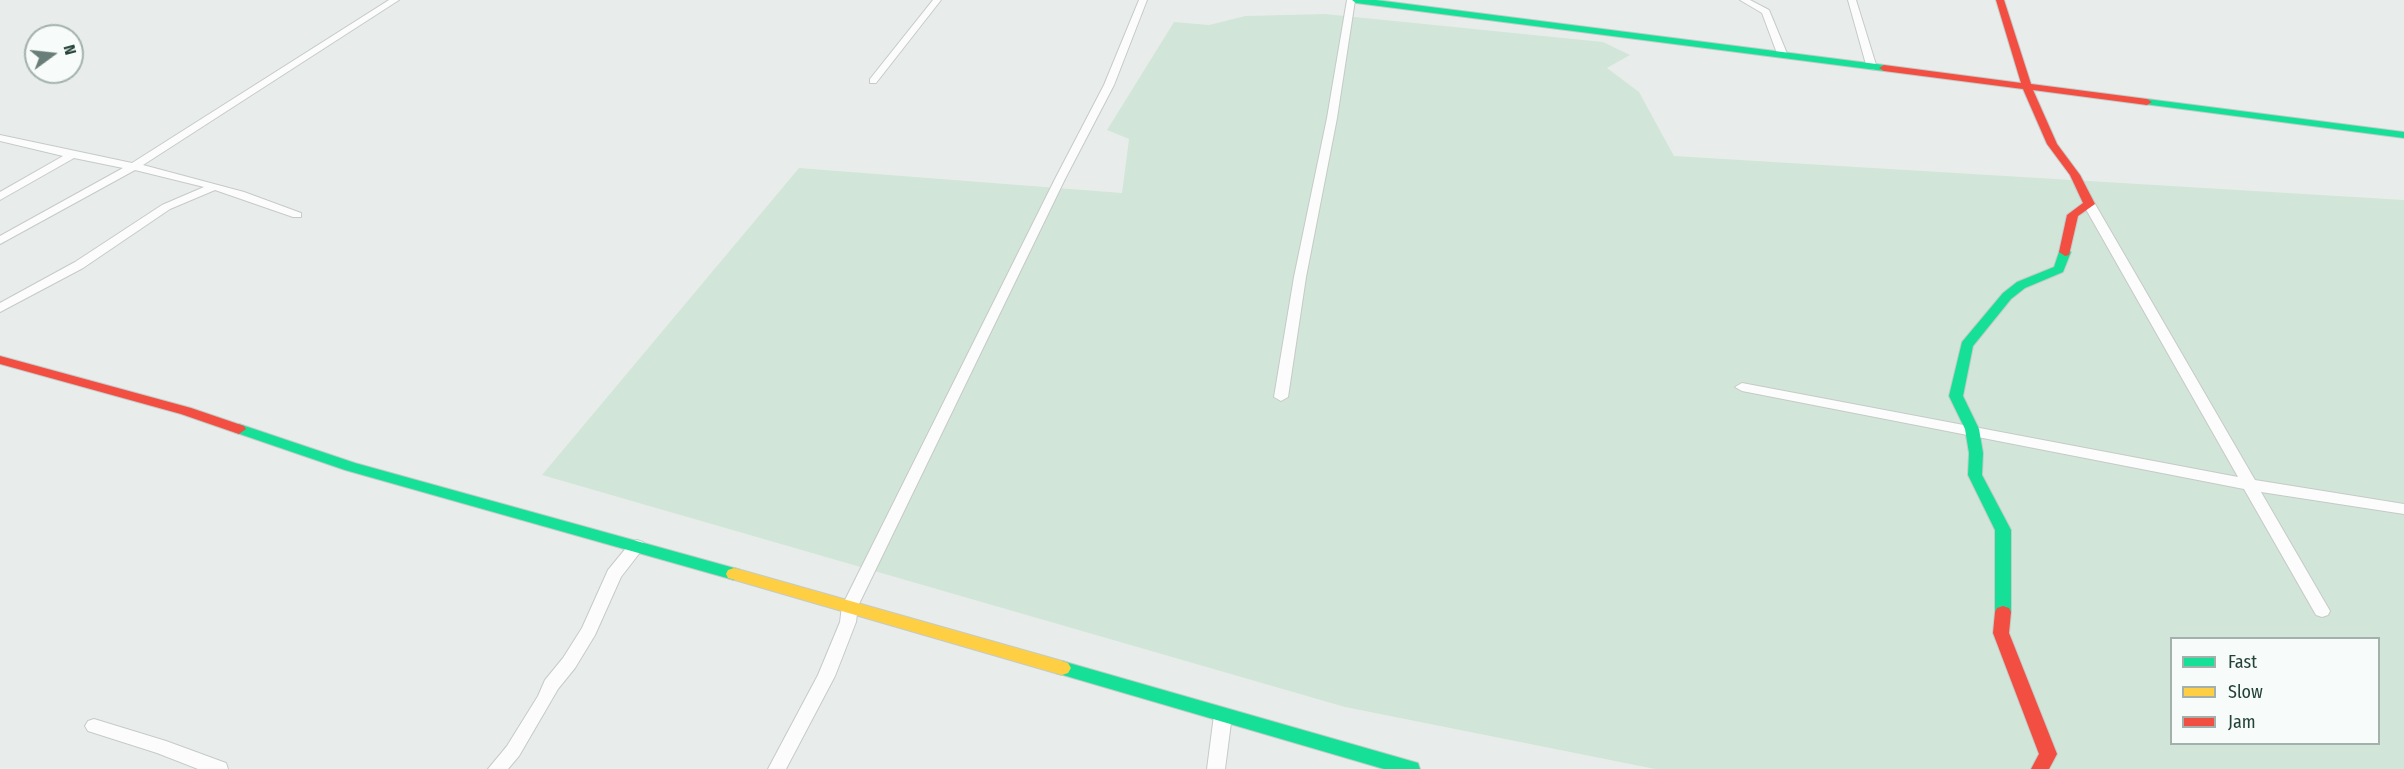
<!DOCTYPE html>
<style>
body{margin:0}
#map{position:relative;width:2404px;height:769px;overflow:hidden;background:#e8edeb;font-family:"Fira Sans Condensed",sans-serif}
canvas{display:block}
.legend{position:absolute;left:2170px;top:637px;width:210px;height:108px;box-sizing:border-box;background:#f7fbf9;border:2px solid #a3b1ad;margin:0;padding:8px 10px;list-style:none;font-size:18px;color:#24423a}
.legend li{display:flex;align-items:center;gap:12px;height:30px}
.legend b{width:30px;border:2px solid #a3b1ad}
.north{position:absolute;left:24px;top:24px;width:60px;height:60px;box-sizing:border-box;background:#f7fbf9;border:2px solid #a3b1ad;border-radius:50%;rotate:75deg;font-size:16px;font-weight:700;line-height:24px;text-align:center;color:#24423a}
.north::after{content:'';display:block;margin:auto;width:21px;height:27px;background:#697e78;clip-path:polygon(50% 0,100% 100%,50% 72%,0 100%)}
</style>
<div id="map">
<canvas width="2404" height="769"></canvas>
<ul class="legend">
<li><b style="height:8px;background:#16e098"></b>Fast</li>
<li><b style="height:8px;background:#ffcf43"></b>Slow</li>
<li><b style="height:8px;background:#f24e42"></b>Jam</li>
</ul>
<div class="north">N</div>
</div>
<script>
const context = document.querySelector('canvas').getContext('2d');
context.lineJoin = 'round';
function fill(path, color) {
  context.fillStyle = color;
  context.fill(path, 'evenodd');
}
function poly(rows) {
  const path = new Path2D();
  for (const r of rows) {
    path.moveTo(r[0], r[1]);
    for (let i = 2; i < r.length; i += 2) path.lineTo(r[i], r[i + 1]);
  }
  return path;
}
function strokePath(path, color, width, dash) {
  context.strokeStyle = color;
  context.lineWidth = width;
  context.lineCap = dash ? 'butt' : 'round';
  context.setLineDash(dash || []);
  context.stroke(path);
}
fill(poly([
 [1325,14,1603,42,1630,55,1607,68,1639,92,1674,156,2404,200,2404,769,1655,769,1345,707,542,475,799,168,1122,193,1129,139,1107,130,1174,22,1209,25,1245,16],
 [2172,638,2378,638,2378,744,2172,744]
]), '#d1e6d8');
const street = poly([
 [389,0,399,0,143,165,244,192,301,213,301,217,293,217,215,190,170,209,83,268,0,312,0,303,75,262,162,205,204,187,135,170,0,244,0,236,123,168,74,158,0,200,0,192,63,156,0,141,0,135,132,163,389,0],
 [933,0,941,0,876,83,870,83,870,79,933,0],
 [1139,0,1147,0,1114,85,1065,179,858,606,856,622,835,676,786,769,768,769,818,675,840,622,842,606,1055,179,1104,85,1139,0],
 [1347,0,1355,0,1337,118,1306,277,1288,397,1281,401,1274,397,1294,277,1327,118,1347,0],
 [1740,0,1750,0,1769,10,1788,56,1786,58,1778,56,1762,13,1740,0],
 [1848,0,1856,0,1877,68,1875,70,1867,68,1848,0],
 [2089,201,2095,204,2255,480,2404,504,2404,514,2261,492,2330,611,2328,615,2322,617,2316,615,2244,489,1742,391,1735,387,1742,383,2238,477,2083,204,2089,201],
 [637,540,643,542,645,546,621,577,595,635,575,668,558,689,519,756,508,769,488,769,507,746,538,696,545,680,563,658,582,628,608,570,631,542,637,540],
 [1223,708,1229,710,1232,715,1225,769,1207,769,1214,715,1217,710,1223,708],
 [94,719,166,741,226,763,228,769,198,769,157,753,88,731,85,726,88,721,94,719]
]);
const fast = poly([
 [1352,0,1376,0,1884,65,1889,68,1884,71,1356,3,1352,0],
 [2147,99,2404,132,2404,138,2144,104,2142,102,2147,99],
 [2065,248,2071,252,2063,272,2025,288,2011,299,1973,346,1963,396,1979,429,1983,453,1982,475,2011,530,2011,612,2009,616,2003,618,1997,616,1995,612,1995,530,1968,475,1969,453,1965,429,1949,396,1962,342,2003,293,2017,282,2054,267,2059,252,2065,248],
 [239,424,355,463,734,568,740,570,742,574,740,578,734,580,345,470,234,432,232,429,234,426,239,424],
 [1062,661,1411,761,1418,763,1420,769,1384,769,1056,673,1053,668,1056,663,1062,661]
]);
const slow = poly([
 [734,568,1062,661,1068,663,1071,668,1068,673,1062,675,728,578,726,574,728,570,734,568]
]);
const jam = poly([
 [1996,0,2004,0,2031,84,2147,99,2152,102,2147,105,2033,90,2057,144,2080,175,2095,204,2078,216,2069,255,2065,256,2059,252,2067,215,2083,203,2070,175,2047,144,2023,89,1884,71,1879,68,1884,65,2021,83,1996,0],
 [0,356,191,408,244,426,246,429,239,434,181,414,0,364,0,356],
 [2003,606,2009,608,2011,612,2009,633,2057,754,2049,769,2031,769,2039,754,1993,633,1995,612,1997,608,2003,606]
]);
strokePath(street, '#c5cac8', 2);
strokePath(fast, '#c3cbc8', 2);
strokePath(slow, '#c3cbc8', 2);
strokePath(jam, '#c3cbc8', 2);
fill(street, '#fcfcfc');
fill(fast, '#16e098');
fill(slow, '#ffcf43');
fill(jam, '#f24e42');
</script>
